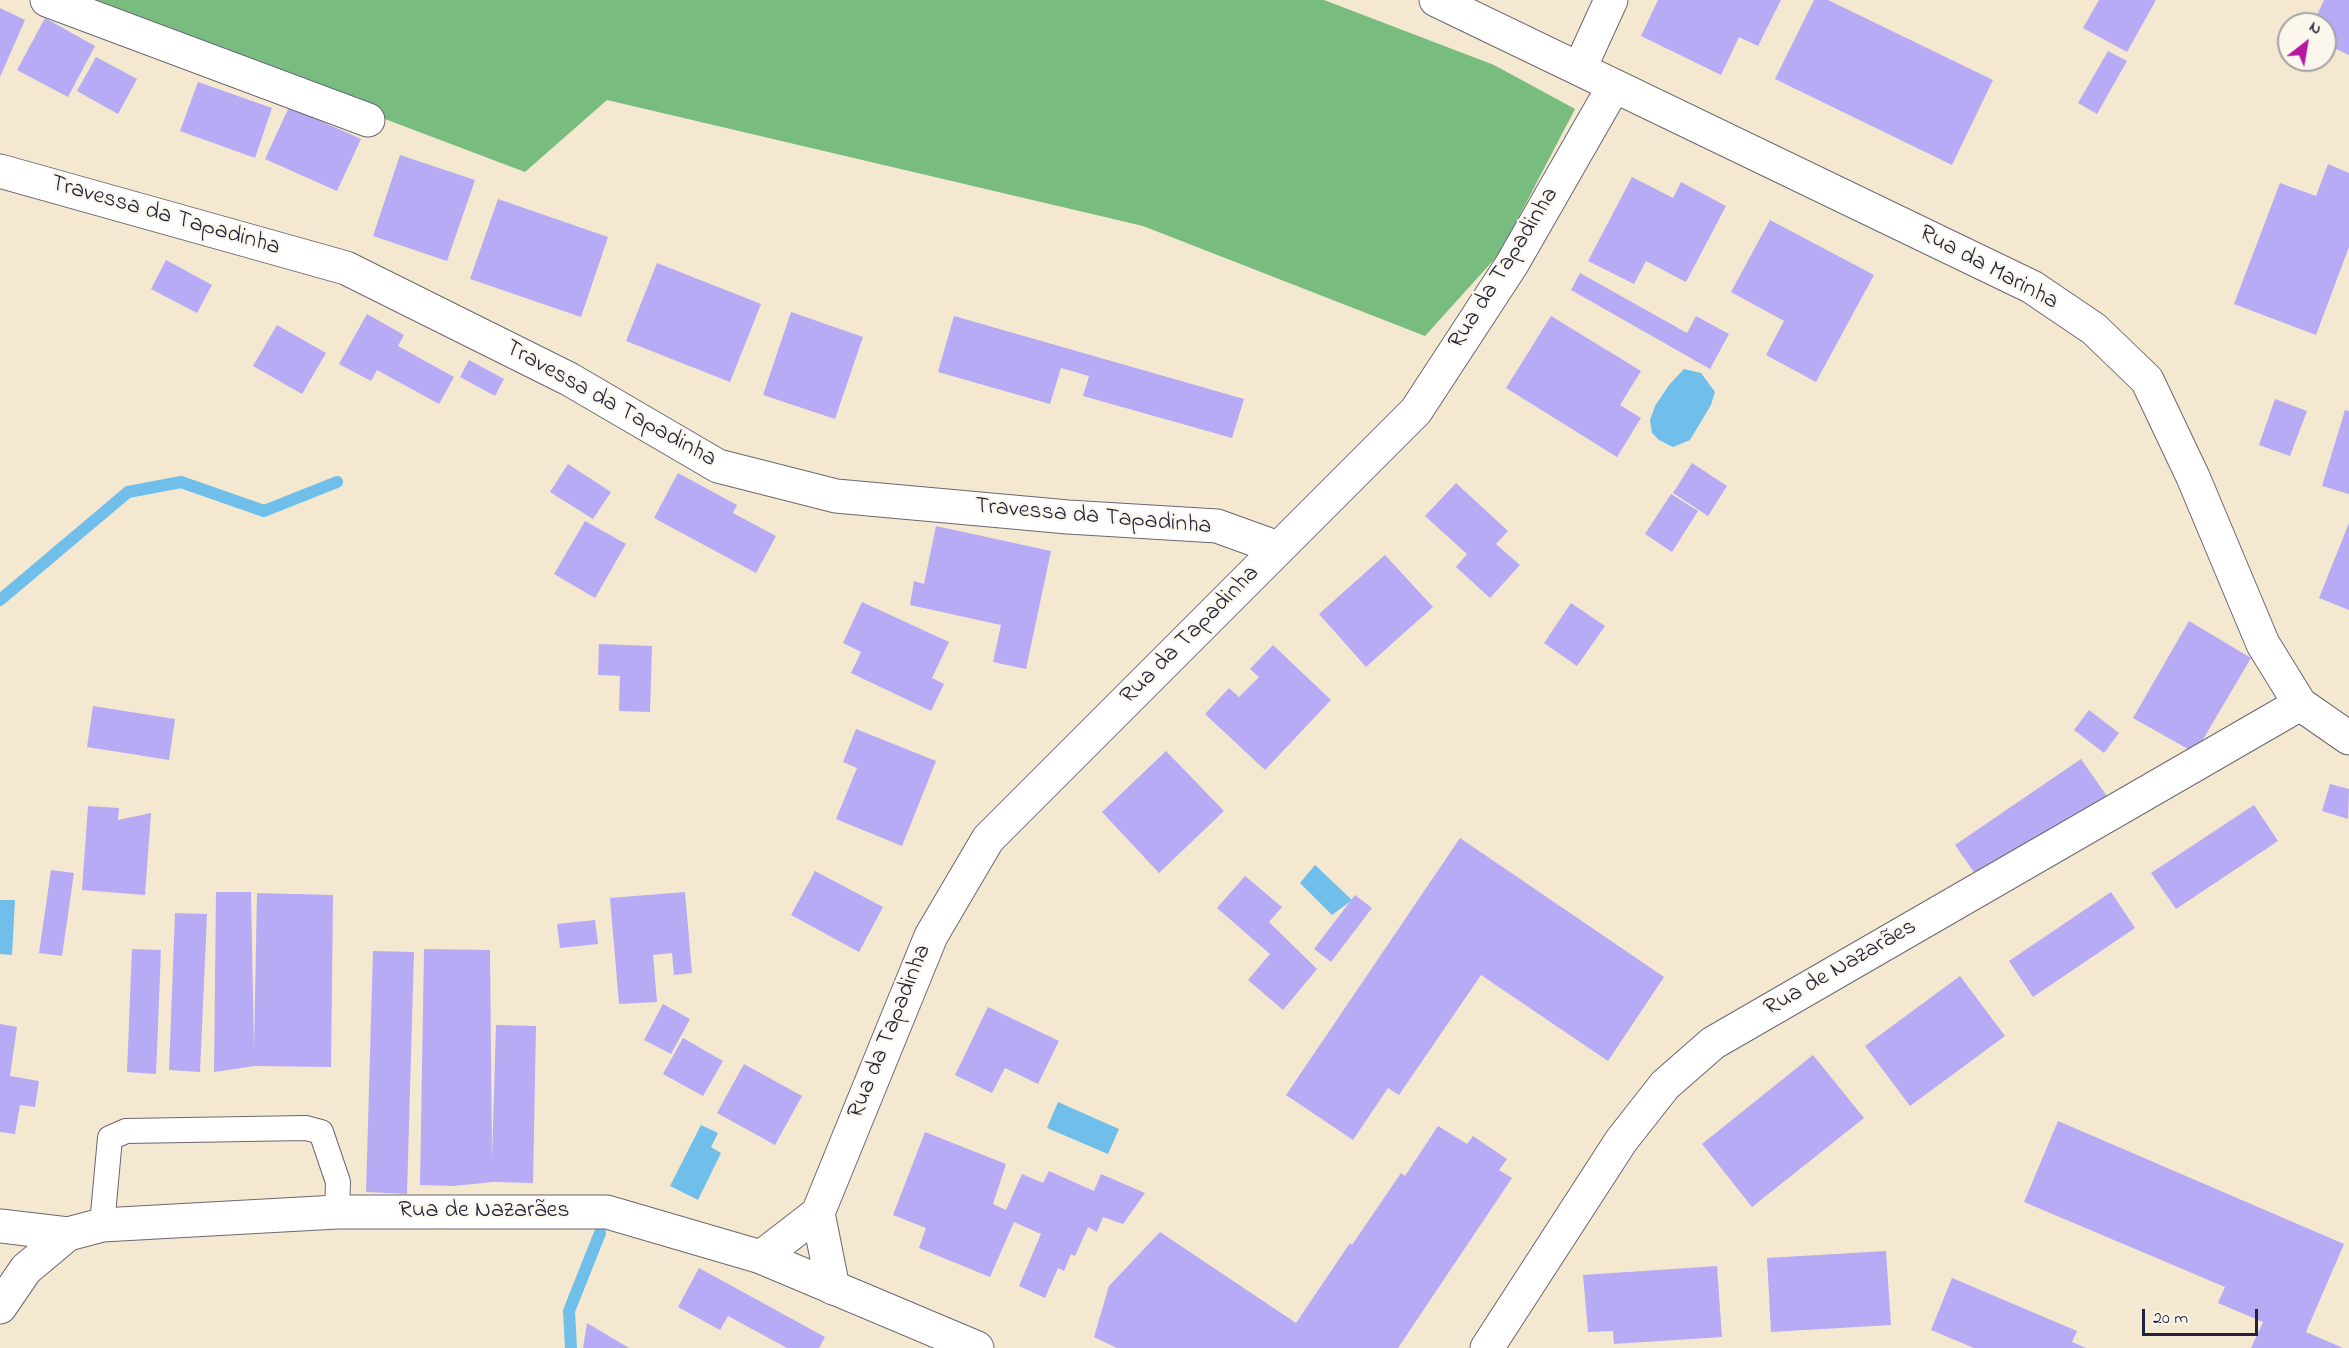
<!DOCTYPE html>
<meta charset="utf-8">
<style>
body{margin:0}
#map{position:relative;width:2349px;height:1348px;overflow:hidden;background:#f4e8d1;font-family:"Indie Flower",sans-serif}
canvas{display:block}
.north{position:absolute;left:2277px;top:12px;width:60px;height:60px;box-sizing:border-box;background:#fbf7ec;border:2px solid #a4a2a5;border-radius:50%;rotate:31deg;font-size:16px;font-weight:700;line-height:24px;text-align:center;color:#22223b}
.north::after{content:'';display:block;margin:auto;width:21px;height:27px;background:#b5179e;clip-path:polygon(50% 0,100% 100%,50% 72%,0 100%)}
.scale{position:absolute;left:2142px;top:1309px;width:116px;height:27px;box-sizing:border-box;border:3px solid #22223b;border-top:0;padding-left:8px;font-size:18px;line-height:21px;white-space:nowrap;color:#22223b;-webkit-text-stroke:4px #fbf7ec;paint-order:stroke}
</style>
<div id="map">
<canvas width="2349" height="1348"></canvas>
<div class="north">N</div>
<div class="scale">20 m</div>
</div>
<script>
const context = document.querySelector('canvas').getContext('2d');
context.lineJoin = 'round';
function fill(path, color) {
  context.fillStyle = color;
  context.fill(path, 'evenodd');
}
function poly(rows) {
  const path = new Path2D();
  for (const r of rows) {
    path.moveTo(r[0], r[1]);
    for (let i = 2; i < r.length; i += 2) path.lineTo(r[i], r[i + 1]);
  }
  return path;
}
function strokePath(path, color, width, dash) {
  context.strokeStyle = color;
  context.lineWidth = width;
  context.lineCap = dash ? 'butt' : 'round';
  context.setLineDash(dash || []);
  context.stroke(path);
}
function write(font, color, halo, rows, align = 'center') {
  context.font = font + ' "Indie Flower",sans-serif';
  context.lineWidth = 4.5;
  context.setLineDash([]);
  context.textBaseline = 'middle';
  context.strokeStyle = halo;
  context.fillStyle = color;
  for (const [text, x, y, turn = 0] of rows) {
    context.save();
    context.translate(x, y);
    context.rotate((+turn || 0) * Math.PI / 180);
    context.textAlign = isNaN(turn) ? turn : align;
    if (halo) context.strokeText(text, 0, 0);
    context.fillText(text, 0, 0);
    context.restore();
  }
}
fill(poly([
 [70,0,1324,0,1494,65,1575,109,1500,253,1425,336,1143,226,607,100,525,172]
]), '#78bc80');
fill(poly([
 [1684,369,1701,373,1715,392,1711,405,1690,440,1673,447,1659,440,1652,433,1650,420,1655,406,1669,385],
 [1315,865,1352,900,1332,915,1300,883],
 [0,900,15,900,12,955,0,954],
 [1058,1102,1119,1129,1108,1154,1047,1128],
 [701,1125,718,1133,711,1147,721,1153,698,1200,670,1186]
]), '#6fbfea');
strokePath(poly([
 [0,600,128,492,181,482,264,511,337,482],
 [571,1348,569,1311,600,1233]
]), '#6fbfea', 12);
fill(poly([
 [1658,0,1781,0,1758,46,1739,37,1721,75,1641,36],
 [1814,0,1828,0,1993,80,1952,165,1775,79],
 [2099,0,2156,0,2127,52,2083,28],
 [2324,0,2349,0,2349,55,2325,44,2325,24,2313,24],
 [0,8,25,20,0,77],
 [45,18,95,46,68,97,17,70],
 [2108,51,2127,61,2097,114,2078,103],
 [96,57,137,79,118,114,77,91],
 [198,82,272,108,255,158,180,131],
 [289,107,361,139,337,191,265,159],
 [400,155,475,180,447,261,373,236],
 [2328,164,2349,173,2349,247,2316,335,2234,304,2280,183,2316,196],
 [1632,177,1673,198,1681,182,1726,206,1686,282,1646,261,1634,284,1588,261],
 [498,199,608,237,581,317,470,279],
 [1770,220,1874,275,1816,382,1766,355,1784,321,1731,292],
 [166,260,212,285,197,313,151,289],
 [657,263,761,304,730,382,626,341],
 [1580,273,1687,333,1696,316,1729,334,1710,369,1571,290],
 [791,312,863,337,835,419,763,395],
 [367,314,404,335,398,346,454,377,439,404,377,370,371,381,339,364],
 [954,316,1244,399,1232,438,1083,396,1089,376,1061,368,1050,404,938,372],
 [1551,316,1641,371,1620,405,1641,418,1617,457,1506,388],
 [277,325,326,353,302,394,253,366],
 [469,360,504,379,495,396,460,377],
 [2275,399,2307,411,2290,456,2259,445],
 [2345,410,2349,411,2349,494,2322,486],
 [1692,463,1727,486,1708,516,1673,493],
 [568,464,611,492,593,519,550,492],
 [678,473,737,505,733,513,776,536,756,573,654,518],
 [1456,483,1508,531,1496,544,1520,565,1490,598,1456,567,1467,554,1425,516],
 [1671,494,1698,511,1672,552,1645,534],
 [585,521,626,544,595,598,554,574],
 [2349,523,2349,610,2319,598],
 [936,526,1051,551,1026,669,993,662,1001,625,910,605,914,581,924,584],
 [1385,555,1433,607,1366,667,1319,614],
 [862,602,949,642,932,678,944,684,931,711,851,673,861,652,843,643],
 [1571,603,1605,626,1577,666,1544,643],
 [2189,621,2251,658,2195,753,2133,718],
 [599,644,652,646,650,712,619,711,620,676,598,675],
 [1273,645,1331,700,1265,770,1205,714,1229,688,1239,697,1259,677,1250,669],
 [93,706,175,719,169,760,87,747],
 [2089,710,2119,733,2104,753,2074,730],
 [856,729,936,761,902,846,836,819,857,768,843,762],
 [1166,751,1224,811,1159,873,1102,812],
 [2081,759,2109,799,1983,885,1955,845],
 [2330,784,2349,789,2348,819,2322,811],
 [2254,805,2278,841,2176,909,2151,873],
 [88,806,119,808,118,820,151,813,145,895,82,890],
 [1460,838,1664,977,1608,1061,1481,975,1399,1095,1388,1088,1353,1140,1286,1095],
 [51,870,74,873,62,956,39,953],
 [815,871,883,907,859,952,791,915],
 [1245,876,1282,907,1269,922,1317,969,1283,1010,1248,980,1270,954,1217,908],
 [216,892,251,892,254,1050,257,893,333,895,331,1067,255,1066,214,1072],
 [685,892,692,973,674,975,672,953,653,955,657,1002,619,1004,610,898],
 [2111,892,2135,928,2033,997,2009,961],
 [1355,895,1372,908,1331,962,1314,949],
 [175,913,207,914,200,1072,169,1070],
 [595,920,598,944,560,948,557,924],
 [132,949,161,950,156,1074,127,1072],
 [424,949,490,950,492,1159,496,1025,536,1026,533,1183,493,1182,453,1186,420,1185],
 [373,951,414,952,407,1194,366,1192],
 [1960,976,2005,1036,1910,1106,1865,1046],
 [663,1004,690,1019,671,1054,644,1040],
 [988,1007,1059,1041,1038,1084,1005,1068,992,1093,955,1075],
 [0,1024,17,1027,10,1076,39,1081,35,1107,20,1105,15,1134,0,1132],
 [683,1038,723,1061,703,1096,663,1074],
 [1813,1055,1864,1118,1752,1207,1702,1144],
 [744,1064,802,1096,775,1145,717,1113],
 [2058,1121,2344,1244,2306,1332,2343,1348,2251,1348,2263,1322,2218,1303,2225,1287,2024,1202],
 [1438,1126,1467,1144,1473,1136,1507,1159,1499,1170,1512,1178,1398,1348,1117,1348,1094,1337,1109,1286,1160,1232,1296,1323,1350,1243,1352,1245,1401,1173,1405,1176],
 [925,1132,1006,1164,993,1204,1006,1210,1022,1174,1043,1183,1049,1171,1094,1191,1101,1174,1145,1193,1123,1224,1103,1217,1097,1232,1088,1227,1075,1256,1071,1254,1064,1271,1058,1268,1045,1298,1019,1286,1041,1234,1014,1222,990,1277,919,1248,926,1228,893,1215],
 [1886,1251,1891,1325,1771,1332,1767,1258],
 [1717,1266,1722,1337,1614,1344,1613,1331,1588,1332,1583,1275],
 [699,1268,825,1337,819,1348,787,1348,728,1316,720,1330,678,1307],
 [1952,1278,2077,1331,2072,1342,2086,1348,1974,1348,1931,1330],
 [587,1323,629,1348,583,1348]
]), '#b7abf5');
const lane = poly([
 [102,1225,110,1138,126,1131,306,1128,321,1132,338,1182,337,1212]
]);
const street = poly([
 [47,0,368,120],
 [0,171,346,268,569,379,718,466,836,496,1068,517,1217,526,1278,548],
 [818,1213,833,1288],
 [0,1226,68,1234],
 [761,1257,818,1213,931,936,988,839,1416,411,1512,264,1614,86]
]);
const secondary = poly([
 [1436,0,2032,287,2094,329,2147,380,2193,477,2263,644,2300,704,2349,738],
 [1580,68,1611,0],
 [0,1307,26,1269,68,1234,102,1225,337,1212,607,1212,761,1257,977,1348],
 [1487,1348,1621,1141,1665,1085,1713,1043,2300,704]
]);
strokePath(lane, '#6c6770', 26);
strokePath(street, '#6c6770', 35);
strokePath(secondary, '#6c6770', 35);
strokePath(lane, '#fff', 24);
strokePath(street, '#fff', 33);
strokePath(secondary, '#fff', 33);
write('24px', '#22223b', '#fbf7ec', [
 ["Travessa da Tapadinha",165,217,16],
 ["Rua da Tapadinha",1505,269,-58],
 ["Rua da Marinha",1988,269,28],
 ["Travessa da Tapadinha",610,405,29],
 ["Travessa da Tapadinha",1093,518,5],
 ["Rua da Tapadinha",1191,636,-45],
 ["Rua de Nazarães",1841,969,-30],
 ["Rua da Tapadinha",891,1032,-68],
 ["Rua de Nazarães",484,1212]
]);
</script>
